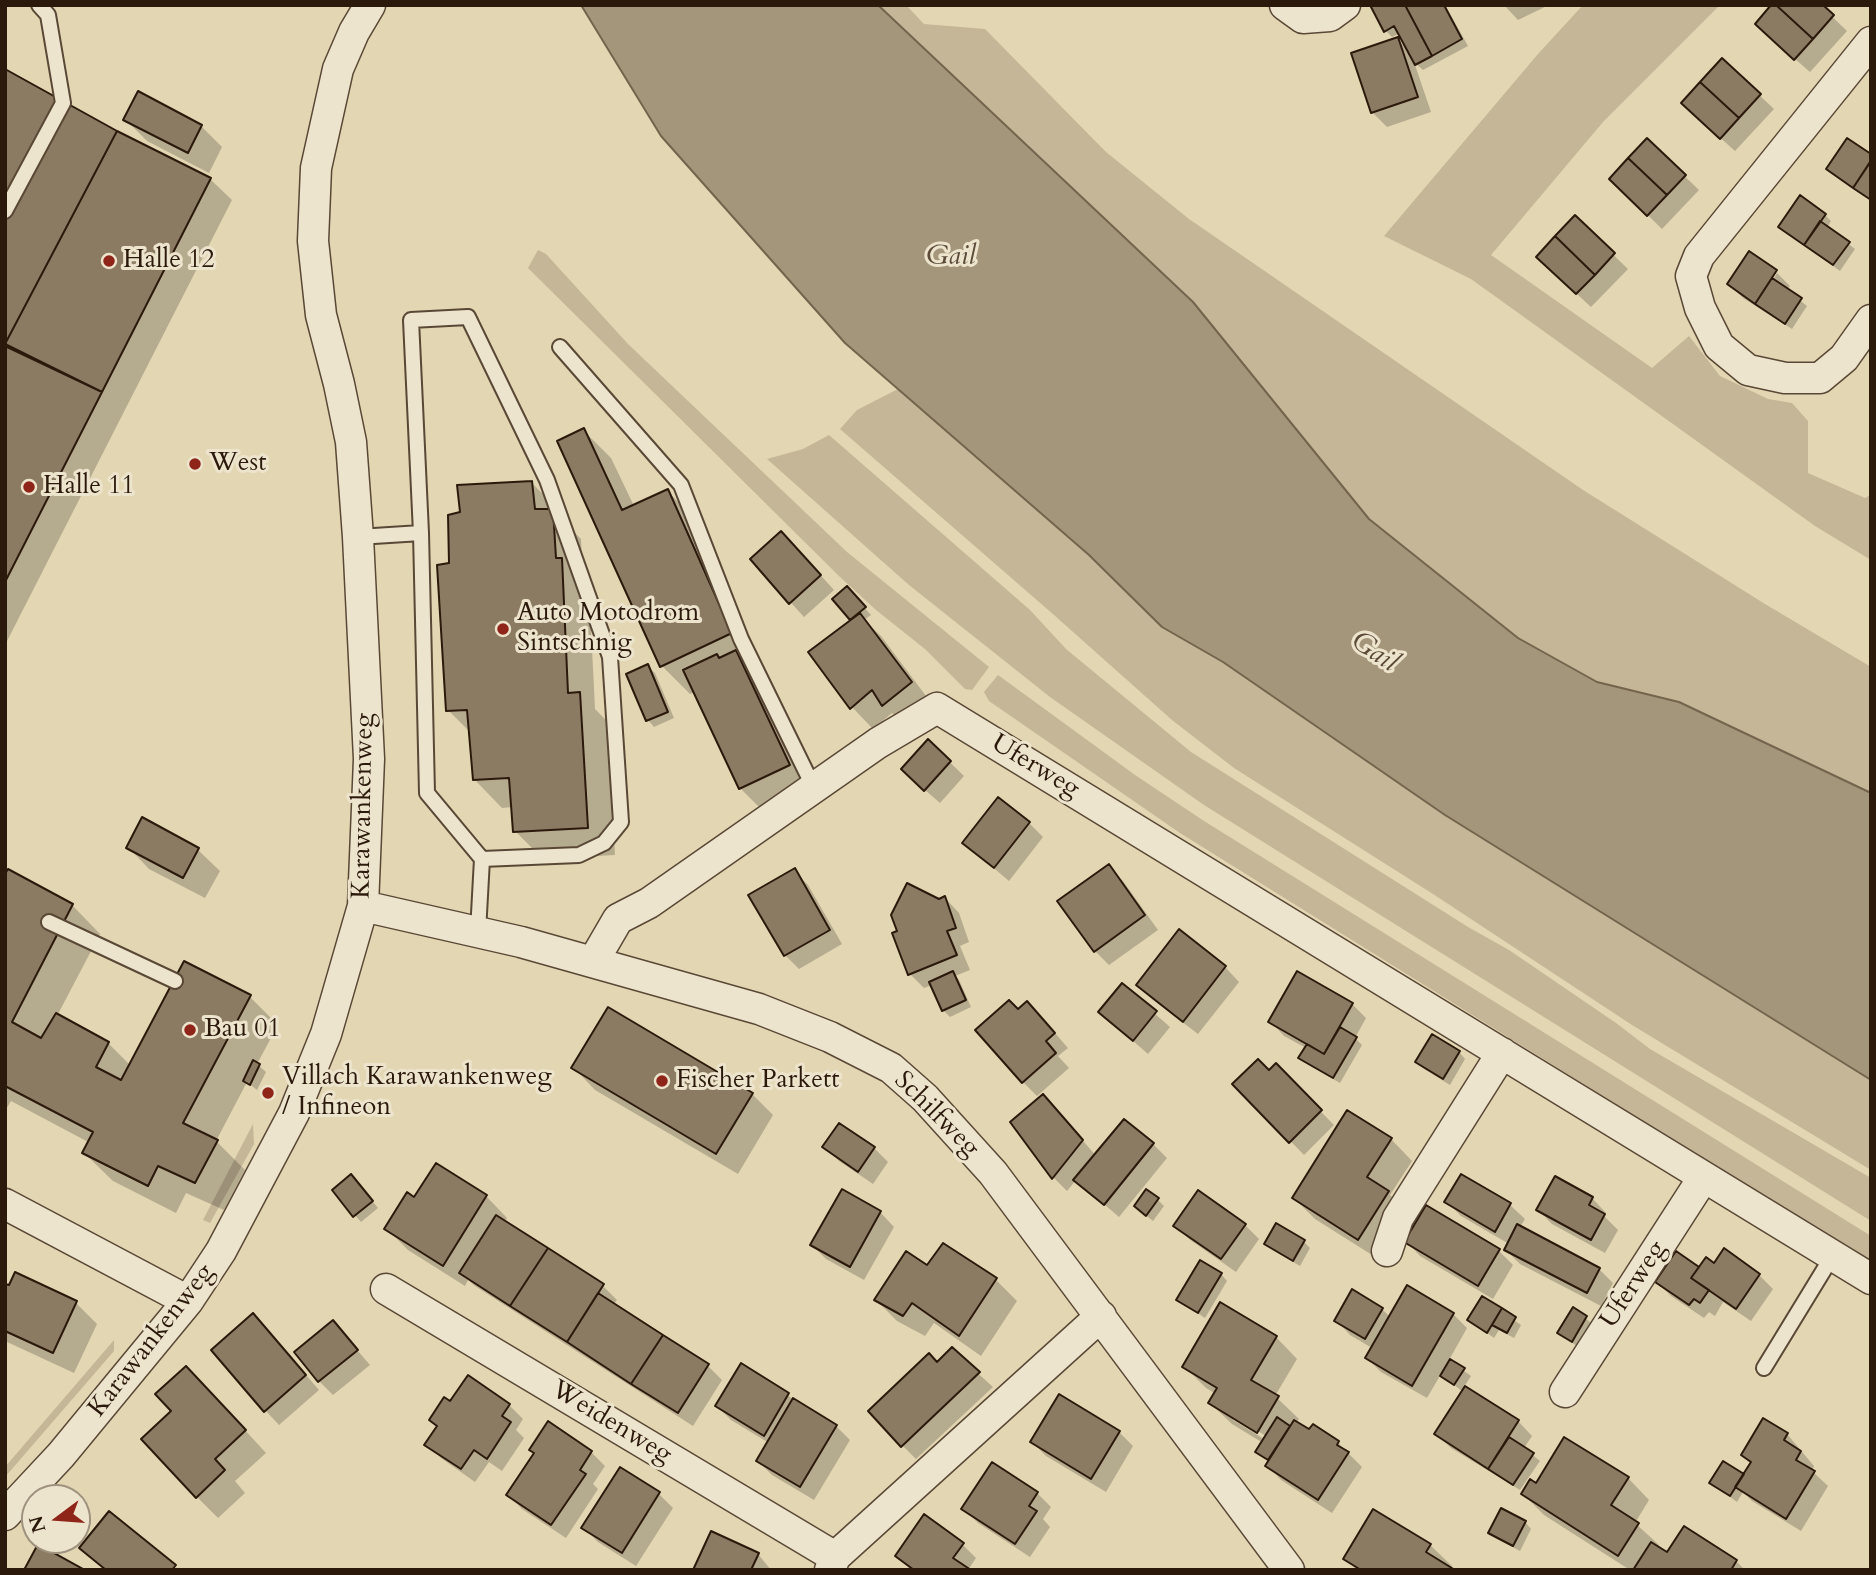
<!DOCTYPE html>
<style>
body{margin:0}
#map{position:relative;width:1876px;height:1575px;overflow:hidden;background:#e3d6b2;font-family:Cardo,serif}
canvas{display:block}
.frame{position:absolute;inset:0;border:7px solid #2b190c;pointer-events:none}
.north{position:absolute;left:21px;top:1484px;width:70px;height:70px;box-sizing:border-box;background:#ede4cd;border:2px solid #9f9380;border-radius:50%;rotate:254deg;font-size:19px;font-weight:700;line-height:28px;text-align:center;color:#2b190c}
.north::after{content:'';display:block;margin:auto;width:24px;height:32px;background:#8f2418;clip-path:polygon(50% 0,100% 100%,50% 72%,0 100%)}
</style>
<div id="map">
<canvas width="1876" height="1575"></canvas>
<div class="frame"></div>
<div class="north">N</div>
</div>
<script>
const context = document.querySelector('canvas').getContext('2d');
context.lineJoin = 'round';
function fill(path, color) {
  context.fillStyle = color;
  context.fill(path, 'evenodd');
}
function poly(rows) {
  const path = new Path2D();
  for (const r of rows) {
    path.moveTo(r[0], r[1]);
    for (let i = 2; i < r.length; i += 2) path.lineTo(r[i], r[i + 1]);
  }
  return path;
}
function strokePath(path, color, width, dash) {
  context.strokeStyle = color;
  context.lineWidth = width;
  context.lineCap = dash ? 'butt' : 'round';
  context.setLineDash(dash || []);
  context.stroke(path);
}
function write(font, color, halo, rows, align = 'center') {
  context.font = font + ' Cardo,serif';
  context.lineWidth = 6;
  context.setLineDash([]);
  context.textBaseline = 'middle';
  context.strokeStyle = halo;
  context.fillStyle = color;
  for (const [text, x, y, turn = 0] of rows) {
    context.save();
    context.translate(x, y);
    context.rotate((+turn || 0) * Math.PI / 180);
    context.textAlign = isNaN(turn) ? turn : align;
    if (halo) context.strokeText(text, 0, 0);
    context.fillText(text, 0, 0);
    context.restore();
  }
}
fill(poly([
 [878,5,906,5,924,24,985,29,1106,152,1189,219,1583,490,1765,604,1871,667,1871,793,1679,702,1597,682,1518,638,1369,519,1193,302],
 [1583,5,1720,5,1603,122,1491,255,1652,368,1689,336,1720,376,1768,399,1792,403,1808,421,1808,473,1865,498,1871,495,1871,560,1815,526,1471,279,1384,236,1538,54],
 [538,250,546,254,628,344,847,552,989,667,972,690,965,689,925,649,876,610,839,576,528,268],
 [898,389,1089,555,1162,627,1223,662,1445,815,1871,1080,1871,1170,1632,1025,1433,894,1234,768,1172,720,1054,615,840,429,857,410],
 [829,435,1030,610,1066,649,1191,752,1468,927,1509,950,1616,1023,1650,1049,1871,1178,1871,1221,1204,805,1050,697,909,585,767,459,803,449],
 [998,675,1135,775,1204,821,1871,1236,1871,1263,1180,833,989,701,984,692],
 [253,1124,254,1144,210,1223,203,1220],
 [114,1340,114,1351,5,1477,5,1467]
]), '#c4b696');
const water = poly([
 [581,5,878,5,1193,302,1369,519,1518,638,1597,682,1679,702,1871,793,1871,1080,1445,815,1223,662,1162,627,1089,555,845,343,661,136,581,5]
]);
fill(water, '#a4967a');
strokePath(water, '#74644e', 2);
fill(poly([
 [1372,5,1445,5,1468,46,1423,70,1414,62,1431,112,1387,127,1372,112,1397,39,1407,49,1400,33,1392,37,1385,30],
 [1504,5,1549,5,1518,20],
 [1820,5,1847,31,1810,72,1771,38],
 [1722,60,1774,109,1735,151,1697,117],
 [5,71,116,132,210,179,232,200,5,645],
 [126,120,201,126,222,147,209,173,147,141],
 [1648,141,1699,190,1662,229,1611,179],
 [1825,215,1831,221,1827,228,1855,249,1840,271,1780,227],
 [1575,218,1628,269,1591,307,1552,271],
 [1777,273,1790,286,1787,290,1807,306,1792,329,1743,298,1729,284,1773,280],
 [583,430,611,458,634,506,667,491,696,519,759,662,810,786,761,809,740,788,695,692,690,694,662,666],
 [531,482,559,511,560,518,581,539,583,582,589,588,595,709,608,722,615,855,543,859,515,831,513,807,502,808,474,779,471,733,448,710,451,565,462,514],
 [795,547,834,590,804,617,752,560],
 [853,595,871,615,864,620,881,636,932,704,905,726,892,713,873,729,852,707,853,620,834,599],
 [648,667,655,673,674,718,654,727,648,720],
 [928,741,964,776,940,803,917,783],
 [143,820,198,850,220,871,205,898,149,869,128,847],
 [1029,823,1043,837,1009,881,964,843],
 [1109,867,1123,881,1158,930,1109,965,1095,951,1060,902],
 [794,871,808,885,842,944,799,969,785,955],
 [5,878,72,905,100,934,57,1016,108,1043,131,1066,250,997,278,1025,257,1064,266,1072,257,1090,247,1082,216,1141,245,1170,224,1210,186,1193,176,1213,113,1181,84,1153,90,1143,11,1101,5,1111],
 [945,898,959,913,969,942,960,946,970,970,955,976,959,980,971,1007,950,1017,943,1010,932,985,924,988,910,974,938,901],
 [1225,967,1239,982,1198,1034,1152,999,1138,985],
 [1122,985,1170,1027,1148,1054,1100,1012],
 [1352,1004,1366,1018,1355,1038,1362,1045,1340,1083,1307,1064,1301,1058,1306,1048,1284,1036,1270,1021],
 [1018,1011,1041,1017,1068,1048,1058,1056,1069,1068,1037,1096,1023,1082],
 [1459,1052,1465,1059,1450,1085,1424,1069,1417,1062],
 [1276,1066,1334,1125,1304,1155,1235,1084,1269,1072],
 [574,1068,752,1094,773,1115,738,1174,595,1090],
 [1057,1110,1096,1156,1153,1144,1167,1158,1119,1217,1076,1180,1067,1191,1053,1177],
 [1391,1139,1412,1161,1390,1195,1409,1214,1380,1260,1315,1219,1294,1198],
 [825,1147,874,1148,888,1162,873,1184,839,1161],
 [1461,1177,1510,1205,1525,1219,1520,1227,1599,1269,1613,1283,1601,1306,1520,1264,1506,1250,1509,1244,1461,1216,1447,1202],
 [358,1183,378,1208,361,1222,334,1191],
 [486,1196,507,1218,504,1222,603,1286,617,1300,613,1305,708,1366,722,1380,693,1426,475,1286,468,1280,465,1286,408,1250,386,1228,415,1199],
 [1592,1198,1606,1213,1604,1216,1618,1230,1605,1253,1552,1224,1538,1210],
 [1158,1200,1164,1206,1153,1221,1143,1213],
 [880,1212,894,1227,864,1280,826,1259,812,1245],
 [1175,1225,1245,1225,1259,1239,1236,1272,1189,1239],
 [1406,1241,1499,1251,1513,1265,1493,1299,1420,1256],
 [1304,1242,1310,1248,1300,1266,1273,1250,1266,1244],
 [1714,1265,1759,1275,1773,1289,1751,1321,1723,1302,1715,1316,1709,1312,1704,1318,1671,1296,1657,1282],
 [928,1267,996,1280,1017,1301,981,1356,934,1323,925,1336,897,1321,876,1300],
 [1221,1274,1227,1281,1205,1318,1178,1300],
 [5,1286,76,1303,97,1324,74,1373,5,1341],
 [1482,1298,1521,1325,1514,1338,1499,1330,1494,1338,1469,1320],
 [1382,1309,1390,1317,1453,1314,1467,1328,1449,1360,1471,1376,1464,1387,1518,1421,1532,1436,1524,1448,1540,1461,1520,1490,1451,1448,1436,1434,1463,1392,1441,1374,1427,1398,1381,1372,1367,1358,1372,1348,1350,1335,1336,1320],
 [1573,1310,1593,1324,1579,1348,1560,1333],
 [333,1322,370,1365,333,1395,319,1381],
 [267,1330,319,1390,279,1425,265,1410],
 [1276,1337,1297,1359,1275,1396,1299,1419,1296,1423,1338,1443,1362,1467,1332,1513,1281,1480,1267,1465,1270,1462,1257,1452,1263,1443,1232,1424,1210,1403,1216,1394,1206,1388,1184,1366],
 [1233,1416,1266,1436,1264,1439,1233,1420],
 [952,1350,993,1387,916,1459,902,1445,937,1364],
 [741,1366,836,1426,850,1440,814,1500,772,1475,758,1461,769,1443,731,1420,717,1406],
 [207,1389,266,1453,235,1481,245,1493,218,1518,197,1497,174,1411],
 [451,1403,509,1405,523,1419,516,1430,524,1438,502,1471,489,1462,475,1482,441,1458,427,1444],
 [1119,1432,1133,1446,1106,1492,1046,1456,1032,1442],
 [1787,1434,1814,1466,1812,1471,1828,1486,1801,1531,1752,1501,1743,1492,1737,1502,1711,1483,1744,1476,1751,1464,1743,1455],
 [591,1452,605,1466,593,1484,598,1489,566,1538,522,1509,508,1495],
 [1628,1478,1649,1500,1635,1523,1659,1545,1657,1548,1668,1554,1685,1528,1736,1561,1745,1570,1630,1570,1544,1515,1523,1494,1536,1485],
 [1037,1493,1051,1507,1043,1519,1050,1527,1030,1557,978,1523,964,1509],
 [659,1494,673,1508,636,1566,598,1542,584,1528],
 [1525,1522,1531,1529,1520,1551,1497,1539,1490,1533],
 [962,1544,976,1558,968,1570,911,1570,897,1556],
 [1430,1545,1452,1566,1452,1570,1357,1570,1346,1559],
 [758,1554,771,1570,695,1570]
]), '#0003');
const building = poly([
 [1370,5,1405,5,1432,56,1415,65,1394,26,1384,32,1370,5],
 [1405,5,1444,5,1462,39,1432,56,1405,5],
 [1771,5,1776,5,1813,39,1794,60,1755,24,1771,5],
 [1776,5,1823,5,1834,15,1813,39,1776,5],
 [1398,37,1418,97,1371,113,1351,53,1398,37],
 [1722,58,1761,94,1739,118,1700,82,1722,58],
 [5,69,117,131,5,344,5,69],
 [1700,82,1739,118,1720,139,1681,103,1700,82],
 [138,91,202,125,188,153,123,120,138,91],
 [117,131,211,178,102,392,5,344,117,131],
 [1647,138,1686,175,1667,195,1628,158,1647,138],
 [1847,138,1871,154,1871,161,1853,188,1826,169,1847,138],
 [1628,158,1667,195,1647,216,1609,179,1628,158],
 [1870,162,1871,163,1871,200,1853,188,1870,162],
 [1800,195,1826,214,1804,245,1778,227,1800,195],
 [1575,215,1615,253,1595,275,1555,236,1575,215],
 [1820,221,1850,242,1833,265,1804,245,1820,221],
 [1555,236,1595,275,1576,294,1536,257,1555,236],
 [1749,251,1777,270,1755,304,1727,284,1749,251],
 [1772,278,1802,298,1785,324,1755,304,1772,278],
 [5,346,102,392,5,582,5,346],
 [584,428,622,510,668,489,732,633,660,667,557,441,584,428],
 [532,481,535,509,553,509,556,558,562,558,568,693,580,692,588,828,513,832,509,778,473,780,467,710,446,711,437,565,449,563,448,515,460,512,457,485,532,481],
 [781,531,821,575,789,604,750,559,781,531],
 [847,586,866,607,850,620,832,599,847,586],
 [860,613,912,682,882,706,872,690,850,709,808,652,860,613],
 [736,650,790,765,739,789,683,670,717,654,719,658,736,650],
 [648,664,668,712,646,721,626,674,648,664],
 [928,739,951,761,924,791,901,769,928,739],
 [998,797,1030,822,994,868,962,843,998,797],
 [142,817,199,848,183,878,126,848,142,817],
 [1109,864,1145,915,1094,952,1057,901,1109,864],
 [795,868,830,930,784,956,748,895,795,868],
 [8,869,73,904,12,1022,41,1038,56,1013,109,1042,96,1067,121,1080,184,961,251,995,183,1123,218,1140,195,1183,158,1166,148,1186,82,1153,93,1132,5,1086,5,874,8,869],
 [907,883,939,899,945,896,956,928,947,931,957,955,908,975,892,933,897,931,891,915,907,883],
 [1179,929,1226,966,1183,1022,1136,985,1179,929],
 [953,971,966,1000,942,1011,929,982,953,971],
 [1297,971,1353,1003,1324,1054,1268,1022,1297,971],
 [1122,983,1157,1011,1133,1041,1098,1012,1122,983],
 [1009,1000,1018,1009,1027,1001,1055,1033,1046,1041,1056,1053,1022,1083,975,1030,1009,1000],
 [608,1007,753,1093,716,1154,571,1068,608,1007],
 [1340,1027,1357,1037,1333,1078,1298,1058,1307,1044,1324,1054,1340,1027],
 [1432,1034,1460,1051,1443,1079,1415,1062,1432,1034],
 [1258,1059,1269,1070,1276,1063,1322,1110,1289,1143,1232,1084,1258,1059],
 [253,1060,260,1064,250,1085,243,1081,253,1060],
 [1043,1094,1083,1140,1052,1179,1010,1122,1043,1094],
 [1347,1110,1392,1138,1367,1177,1389,1191,1358,1240,1292,1198,1347,1110],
 [1124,1119,1154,1143,1104,1205,1073,1180,1124,1119],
 [839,1123,875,1147,858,1172,822,1147,839,1123],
 [436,1163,487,1195,443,1266,384,1229,407,1192,414,1197,436,1163],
 [351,1174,373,1201,353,1217,332,1190,351,1174],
 [1461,1174,1511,1203,1495,1232,1444,1202,1461,1174],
 [1555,1176,1593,1197,1589,1205,1605,1214,1591,1240,1536,1210,1555,1176],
 [842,1189,881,1211,850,1267,810,1245,842,1189],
 [1146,1189,1159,1198,1146,1216,1134,1206,1146,1189],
 [1198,1190,1246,1224,1221,1259,1173,1226,1198,1190],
 [1426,1205,1500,1249,1478,1286,1404,1242,1426,1205],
 [496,1215,548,1248,510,1306,459,1273,496,1215],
 [1276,1223,1305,1240,1293,1261,1264,1244,1276,1223],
 [1517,1224,1600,1268,1587,1293,1504,1250,1517,1224],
 [943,1243,997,1278,959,1336,912,1303,903,1316,874,1300,906,1251,927,1265,943,1243],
 [548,1248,604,1284,567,1342,510,1306,548,1248],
 [1724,1248,1760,1274,1736,1309,1691,1278,1706,1257,1714,1263,1724,1248],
 [1676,1251,1699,1267,1691,1278,1709,1290,1700,1303,1694,1299,1689,1305,1655,1282,1676,1251],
 [1200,1260,1222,1273,1198,1313,1176,1300,1200,1260],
 [15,1272,77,1301,53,1353,5,1331,5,1284,9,1285,15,1272],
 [1407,1285,1454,1313,1412,1386,1365,1358,1407,1285],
 [1352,1289,1383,1308,1365,1339,1334,1321,1352,1289],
 [598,1293,663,1335,631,1384,567,1342,598,1293],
 [1482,1296,1502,1308,1487,1333,1467,1320,1482,1296],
 [1220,1302,1277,1336,1251,1380,1279,1396,1257,1433,1208,1403,1217,1388,1182,1367,1220,1302],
 [1573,1307,1587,1316,1572,1342,1557,1333,1573,1307],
 [1502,1308,1516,1317,1507,1333,1492,1325,1502,1308],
 [253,1313,306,1375,264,1412,211,1350,253,1313],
 [333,1320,358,1350,318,1382,294,1352,333,1320],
 [663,1335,709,1364,678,1413,631,1384,663,1335],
 [952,1347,980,1372,901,1447,868,1411,929,1353,937,1362,952,1347],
 [1450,1359,1465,1368,1454,1385,1440,1376,1450,1359],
 [741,1363,789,1393,764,1436,715,1406,741,1363],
 [186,1366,246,1430,215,1459,225,1470,196,1498,141,1439,171,1411,155,1394,186,1366],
 [468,1375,510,1404,502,1416,511,1422,487,1459,474,1450,461,1469,424,1445,437,1426,429,1420,444,1397,450,1401,468,1375],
 [1465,1386,1519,1420,1488,1469,1434,1434,1465,1386],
 [1059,1394,1120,1431,1091,1479,1030,1442,1059,1394],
 [793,1398,837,1425,800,1487,756,1461,793,1398],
 [1277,1417,1290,1426,1268,1460,1255,1452,1277,1417],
 [1763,1418,1788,1433,1784,1440,1801,1451,1796,1460,1815,1471,1786,1519,1735,1487,1751,1462,1741,1455,1763,1418],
 [1294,1420,1309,1429,1313,1424,1339,1441,1337,1445,1349,1452,1318,1500,1265,1466,1294,1420],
 [548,1421,592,1451,580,1470,586,1474,551,1525,506,1495,534,1453,529,1450,548,1421],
 [1509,1437,1534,1453,1513,1485,1488,1469,1509,1437],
 [1564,1437,1629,1477,1611,1505,1639,1523,1618,1556,1521,1494,1530,1479,1536,1483,1564,1437],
 [1723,1461,1744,1474,1730,1496,1709,1483,1723,1461],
 [992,1462,1038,1492,1029,1506,1037,1511,1015,1544,961,1509,992,1462],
 [620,1467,660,1492,622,1553,581,1528,620,1467],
 [1501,1508,1526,1521,1513,1546,1488,1533,1501,1508],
 [1373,1509,1431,1544,1426,1552,1455,1570,1361,1570,1343,1559,1373,1509],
 [109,1511,176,1565,172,1570,106,1570,79,1548,109,1511],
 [924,1514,964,1543,953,1558,971,1570,914,1570,895,1556,924,1514],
 [1684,1526,1737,1560,1731,1570,1633,1570,1651,1542,1667,1552,1684,1526],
 [711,1531,759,1553,751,1570,693,1570,711,1531],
 [38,1544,85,1570,24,1570,38,1544]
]);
fill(building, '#8b7b62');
strokePath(building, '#2b190c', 2);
const lane = poly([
 [5,211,63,103,48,15,39,5],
 [560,347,681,485,741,639,814,788],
 [358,537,421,533],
 [49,922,175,981],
 [478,932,482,859,579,855,604,843,621,822,610,657,547,480,468,317,411,320,421,533,427,793,482,859],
 [1764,1368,1833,1255]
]);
const street = poly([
 [1285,5,1303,18,1330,16,1345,5],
 [1871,42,1699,256,1691,276,1700,308,1719,346,1748,370,1785,378,1820,378,1844,358,1871,320],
 [363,906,521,942,759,1009,830,1037,891,1068,925,1098,993,1173,1289,1570],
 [593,962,618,919,649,903,878,743,937,708,1871,1279],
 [5,1204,188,1301],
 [1387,1251,1398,1218,1502,1053],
 [386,1289,835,1557],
 [1565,1392,1703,1178],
 [5,1515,61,1455,188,1301,221,1251,294,1113,326,1034,363,906,369,759,358,537,351,442,339,384,321,315,313,241,316,168,338,69,354,32,370,5],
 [830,1570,835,1557,1101,1316]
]);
strokePath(lane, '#594836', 18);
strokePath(street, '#594836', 33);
strokePath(lane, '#ede4cd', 14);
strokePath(street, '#ede4cd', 30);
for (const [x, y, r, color] of [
 [109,261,7,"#8f2418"],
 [195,464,7,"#8f2418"],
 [29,487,7,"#8f2418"],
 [503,629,7,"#8f2418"],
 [190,1030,7,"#8f2418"],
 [662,1081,7,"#8f2418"],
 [268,1093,7,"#8f2418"]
]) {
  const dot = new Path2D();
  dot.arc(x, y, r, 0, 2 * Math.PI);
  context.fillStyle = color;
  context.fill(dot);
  strokePath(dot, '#ede4cd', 2.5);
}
write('26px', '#2b190c', '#ede4cd', [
 ["Halle 12",123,261],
 ["West",209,464],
 ["Halle 11",43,487],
 ["Auto Motodrom",517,614],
 ["Sintschnig",517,644],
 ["Bau 01",204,1030],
 ["Villach Karawankenweg",282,1078],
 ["/ Infineon",282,1108],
 ["Fischer Parkett",676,1081]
], 'left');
write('26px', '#2b190c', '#ede4cd', [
 ["Uferweg",1035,767,31],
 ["Karawankenweg",364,806,-89],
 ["Schilfweg",936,1115,45],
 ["Uferweg",1634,1285,-57],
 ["Karawankenweg",152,1341,-52],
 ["Weidenweg",611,1423,31]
]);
write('italic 28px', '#5b4b38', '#ede4cd', [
 ["Gail",951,258],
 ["Gail",1374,653,34]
]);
</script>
